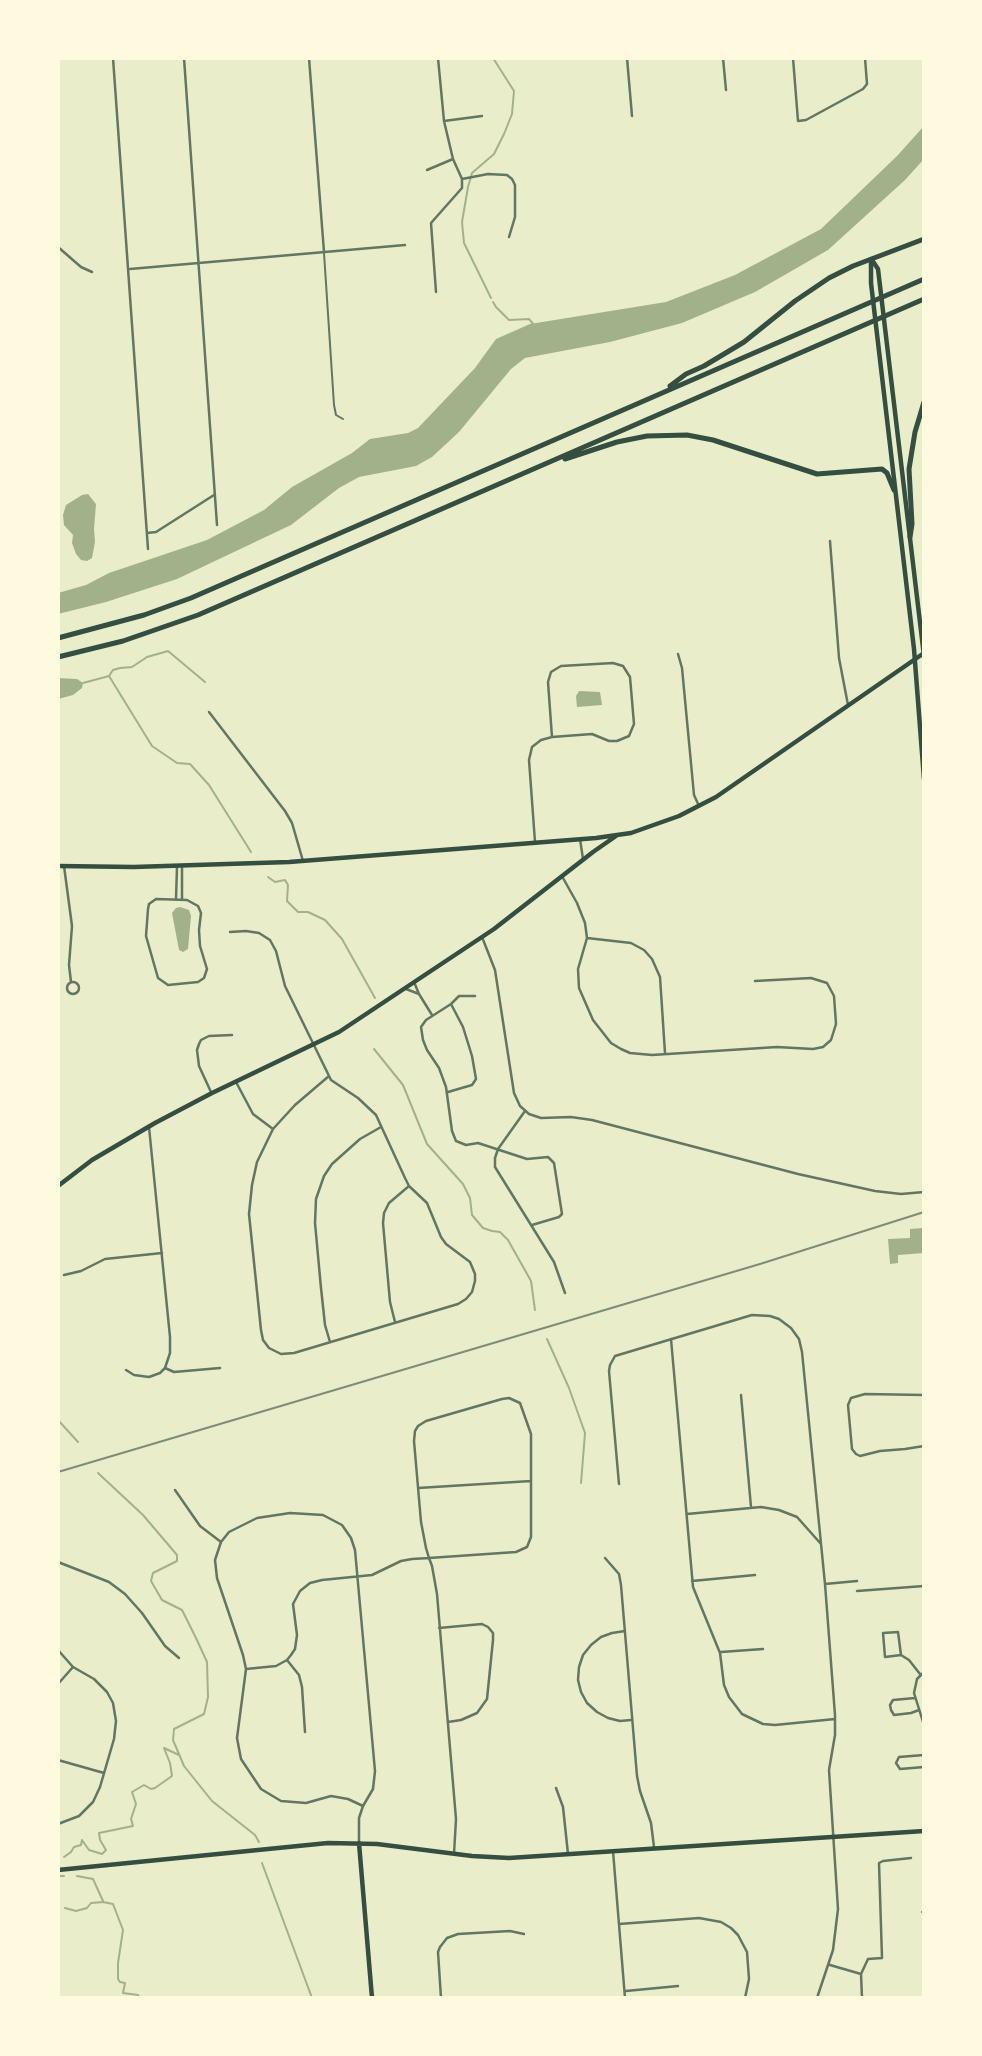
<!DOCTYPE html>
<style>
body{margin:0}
#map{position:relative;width:982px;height:2056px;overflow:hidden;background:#e9edc9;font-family:"Space Grotesk",sans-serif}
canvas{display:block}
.frame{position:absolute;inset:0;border:60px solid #fefae0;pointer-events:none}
</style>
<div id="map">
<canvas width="982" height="2056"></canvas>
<div class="frame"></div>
</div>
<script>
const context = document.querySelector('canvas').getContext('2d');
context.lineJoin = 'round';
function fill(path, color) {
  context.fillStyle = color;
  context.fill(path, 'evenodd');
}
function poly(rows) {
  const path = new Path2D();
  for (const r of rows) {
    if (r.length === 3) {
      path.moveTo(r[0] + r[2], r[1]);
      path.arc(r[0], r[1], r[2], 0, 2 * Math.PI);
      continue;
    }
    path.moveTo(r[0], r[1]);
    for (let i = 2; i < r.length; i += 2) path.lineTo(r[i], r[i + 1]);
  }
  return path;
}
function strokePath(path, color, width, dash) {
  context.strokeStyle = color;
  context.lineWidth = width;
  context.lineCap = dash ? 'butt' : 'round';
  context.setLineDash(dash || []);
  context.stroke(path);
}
fill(poly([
 [924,126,924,159,905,180,828,250,755,292,682,323,610,342,525,358,511,369,459,432,432,457,416,466,359,477,339,488,291,525,177,579,106,602,58,614,58,593,86,585,109,573,207,540,264,510,292,487,352,453,370,439,408,433,418,428,475,368,496,339,530,324,666,302,735,275,821,229,897,156],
 [88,494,96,504,94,529,95,542,92,558,87,561,81,560,76,554,72,543,73,535,64,525,63,515,66,505,82,495],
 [58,678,77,679,83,683,82,688,73,695,58,699],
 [579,691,600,692,602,705,577,707,576,696],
 [180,907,189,910,191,916,188,949,183,952,179,950,172,913,176,908],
 [923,1228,924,1253,898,1255,898,1263,890,1264,888,1239,910,1238,910,1229]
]), '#a3b18a');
strokePath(poly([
 [491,298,464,243,462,222,468,187,472,173,494,154,504,134,512,114,514,91,493,58],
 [493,302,496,307,509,320,529,319,534,325],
 [109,676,152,746,177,763,190,764,209,785,251,852],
 [83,683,109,676,113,670,120,668,132,667,147,657,168,651,205,682],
 [268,877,275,882,285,880,288,885,287,901,298,912,308,912,325,920,342,939,375,998],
 [374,1049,403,1085,427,1144,463,1184,470,1198,472,1215,483,1228,492,1231,500,1232,508,1240,531,1281,535,1310],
 [547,1339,569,1388,585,1433,581,1483],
 [58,1420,78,1442],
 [98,1473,143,1515,177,1555,177,1561,153,1573,151,1581,162,1600,182,1610,196,1638,207,1662,208,1697,204,1714,174,1729,173,1740,184,1766,212,1801,255,1835,259,1842],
 [64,1857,71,1852,74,1847,81,1845,82,1840,89,1850,102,1854,106,1850,100,1840,99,1833,133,1826,131,1819,136,1804,132,1792,144,1785,151,1789,155,1788,172,1776,170,1763,164,1748,179,1755],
 [262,1863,312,1998],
 [58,1876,64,1876],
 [77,1876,93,1879,103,1901],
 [65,1908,76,1911,87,1908,91,1903,103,1902,113,1904,123,1930,118,1963,118,1979,120,1982,125,1983,123,1993,138,1995,139,1998]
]), '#a3b18a', 2);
strokePath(poly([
 [324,253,334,405,336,415,343,419],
 [922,1912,924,1912]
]), '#617663', 2);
strokePath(poly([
 [113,58,148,549],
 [184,58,217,525],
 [309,58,324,252],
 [627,58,632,116],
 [723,58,726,90],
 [793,58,798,121,806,120,863,89,867,84,865,58],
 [444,121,482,116],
 [427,170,453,159],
 [462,179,488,174,507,175,512,179,515,185,515,217,509,237],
 [58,247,81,267,92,272],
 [130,269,405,245],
 [436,292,431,223,462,188,462,179,453,159,444,121,438,58],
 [147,533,156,532,214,495],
 [830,541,839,658,848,705],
 [678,654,682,668,694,795,699,806],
 [209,712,285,811,292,823,303,861],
 [580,839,583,859],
 [535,842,529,760,532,747,541,740,552,737,592,734,609,741,617,741,629,736,634,724,630,677,623,666,613,663,561,666,551,672,548,682,552,737],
 [64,866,72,926,69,965,71,982],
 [563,878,577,903,585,923,587,938,578,969,579,988,593,1020,611,1043,621,1049,630,1053,652,1055,777,1047,813,1049,823,1047,831,1040,836,1024,834,996,827,983,811,978,755,981],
 [156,899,187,900,198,906,201,913,199,930,200,946,207,969,204,978,198,982,168,985,158,978,146,936,148,909,149,904,156,899],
 [176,899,177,867],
 [182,899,182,867],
 [230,932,246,931,259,933,270,940,276,951,285,986,331,1080,358,1098,376,1115,405,1178,409,1186,427,1203,441,1237,446,1244,470,1262,475,1274,475,1281,472,1292,466,1299,458,1304,294,1353,281,1354,269,1348,263,1340,261,1330,249,1214,252,1185,257,1162,273,1129,295,1105,329,1076],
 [482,937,495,970,514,1093,520,1106,529,1114,541,1118,571,1117,592,1120,798,1174,875,1191,901,1194,924,1192],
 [587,938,631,943,644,950,652,959,660,977,665,1053],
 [73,988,6],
 [414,982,419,994,432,1015],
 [406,989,419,994],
 [475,996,459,996,451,1004,426,1020,421,1027,423,1040,427,1050,439,1068,446,1087,452,1131,456,1141,466,1145,478,1143,527,1159,548,1157,554,1163,562,1214,559,1217,532,1225],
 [236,1082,253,1114,273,1129],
 [211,1092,199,1066,197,1050,199,1044,201,1040,209,1036,232,1035],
 [448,1092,472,1085,476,1079,472,1056,463,1027,451,1004],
 [525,1111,498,1149,495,1158,495,1167,554,1262,565,1293],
 [149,1127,170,1337,170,1353,165,1368],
 [64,1275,81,1271,105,1259,162,1253],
 [395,1322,390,1302,383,1223,384,1213,389,1203,409,1186],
 [671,1339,693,1587,720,1653,724,1685,729,1697,742,1714,763,1724,775,1725,835,1719],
 [330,1342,325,1325,321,1288,315,1223,316,1199,324,1176,332,1164,360,1139,381,1127],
 [165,1368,174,1372,220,1368],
 [126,1370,134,1375,149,1377,160,1373,165,1368],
 [741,1395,751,1507],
 [924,1395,865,1394,851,1398,848,1405,852,1449,856,1454,860,1456,880,1451,905,1449,924,1446],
 [619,1484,609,1371,610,1365,615,1356,752,1315,770,1316,779,1319,791,1328,799,1339,802,1352,825,1584,835,1715,835,1735,829,1770,838,1909,833,1950,817,1998],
 [418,1488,531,1481],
 [175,1490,200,1526,221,1542],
 [687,1514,761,1507,779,1510,797,1517,821,1544],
 [605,1558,619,1574,621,1585,637,1776,640,1791,651,1823,654,1847],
 [58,1562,109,1582,125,1594,142,1613,165,1646,179,1658],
 [692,1581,755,1575],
 [825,1584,857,1581],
 [857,1591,924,1586],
 [439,1628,482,1624,488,1627,493,1633,493,1640,487,1699,477,1713,461,1720,448,1722],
 [625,1631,612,1633,601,1637,591,1645,583,1655,579,1667,578,1680,581,1692,587,1703,597,1712,608,1718,620,1721,631,1720],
 [58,1650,73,1667,94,1679,107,1692,113,1703,116,1721,114,1739,100,1787,93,1802,79,1816,58,1824],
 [721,1652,763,1649],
 [901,1655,898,1632,883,1633,885,1657,901,1655,909,1660,920,1674],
 [287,1660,299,1675,302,1687,305,1732],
 [246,1669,276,1666,287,1660,291,1655,295,1649,297,1635,293,1604,300,1591,310,1583,322,1580,372,1575,401,1561,412,1559,429,1558,516,1552,527,1547,531,1537,531,1434,520,1403,509,1398,502,1399,426,1421,418,1426,415,1431,414,1441,421,1522,426,1548,429,1558,432,1566,437,1594,456,1819,454,1854],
 [924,1672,917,1679,914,1693,924,1725],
 [58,1684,73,1667],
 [915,1698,893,1700,890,1705,891,1710,894,1715,911,1713,919,1710],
 [924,1755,899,1757,896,1763,900,1769,924,1767],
 [58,1760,104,1773],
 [556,1788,563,1807,568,1854],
 [359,1843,359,1818,363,1806,373,1789,375,1771,355,1550,351,1538,342,1525,323,1515,290,1513,257,1518,229,1532,221,1542,215,1560,217,1578,243,1655,246,1669,237,1738,241,1759,261,1789,281,1801,306,1803,331,1796,348,1799,363,1806],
 [613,1851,625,1998],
 [619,1924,699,1918,721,1922,731,1928,738,1935,747,1952,749,1979,745,1998],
 [830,1965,861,1974],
 [626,1991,678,1986],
 [441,1998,438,1952,440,1947,447,1938,458,1934,510,1931,524,1934],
 [862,1998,861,1974,868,1959,882,1958,879,1863,883,1861,911,1858]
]), '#617663', 2.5);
strokePath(poly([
 [58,866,134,867,289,862,596,838,631,833,679,816,716,797,924,653],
 [58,1186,92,1160,155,1123,212,1093,339,1032,494,929,593,852,616,836],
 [359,1843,372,1998],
 [58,1870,328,1843,377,1844,472,1856,509,1858,924,1831]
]), '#344e41', 4.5);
strokePath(poly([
 [871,259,871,283,914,649,924,779],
 [872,260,878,269,924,656]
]), '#344e41', 4.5);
strokePath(poly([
 [670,386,686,374,704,366,744,342,795,301,829,278,853,266,924,239],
 [565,459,617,442,647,436,687,435,713,440,817,474,882,469,887,473,894,490],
 [910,537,912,524,909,469,915,432,924,402],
 [58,638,144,615,191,598,924,279],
 [58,657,123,641,198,615,924,299]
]), '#344e41', 5);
strokePath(poly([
 [58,1472,760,1264,924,1212]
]), '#7c8e77', 2);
</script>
